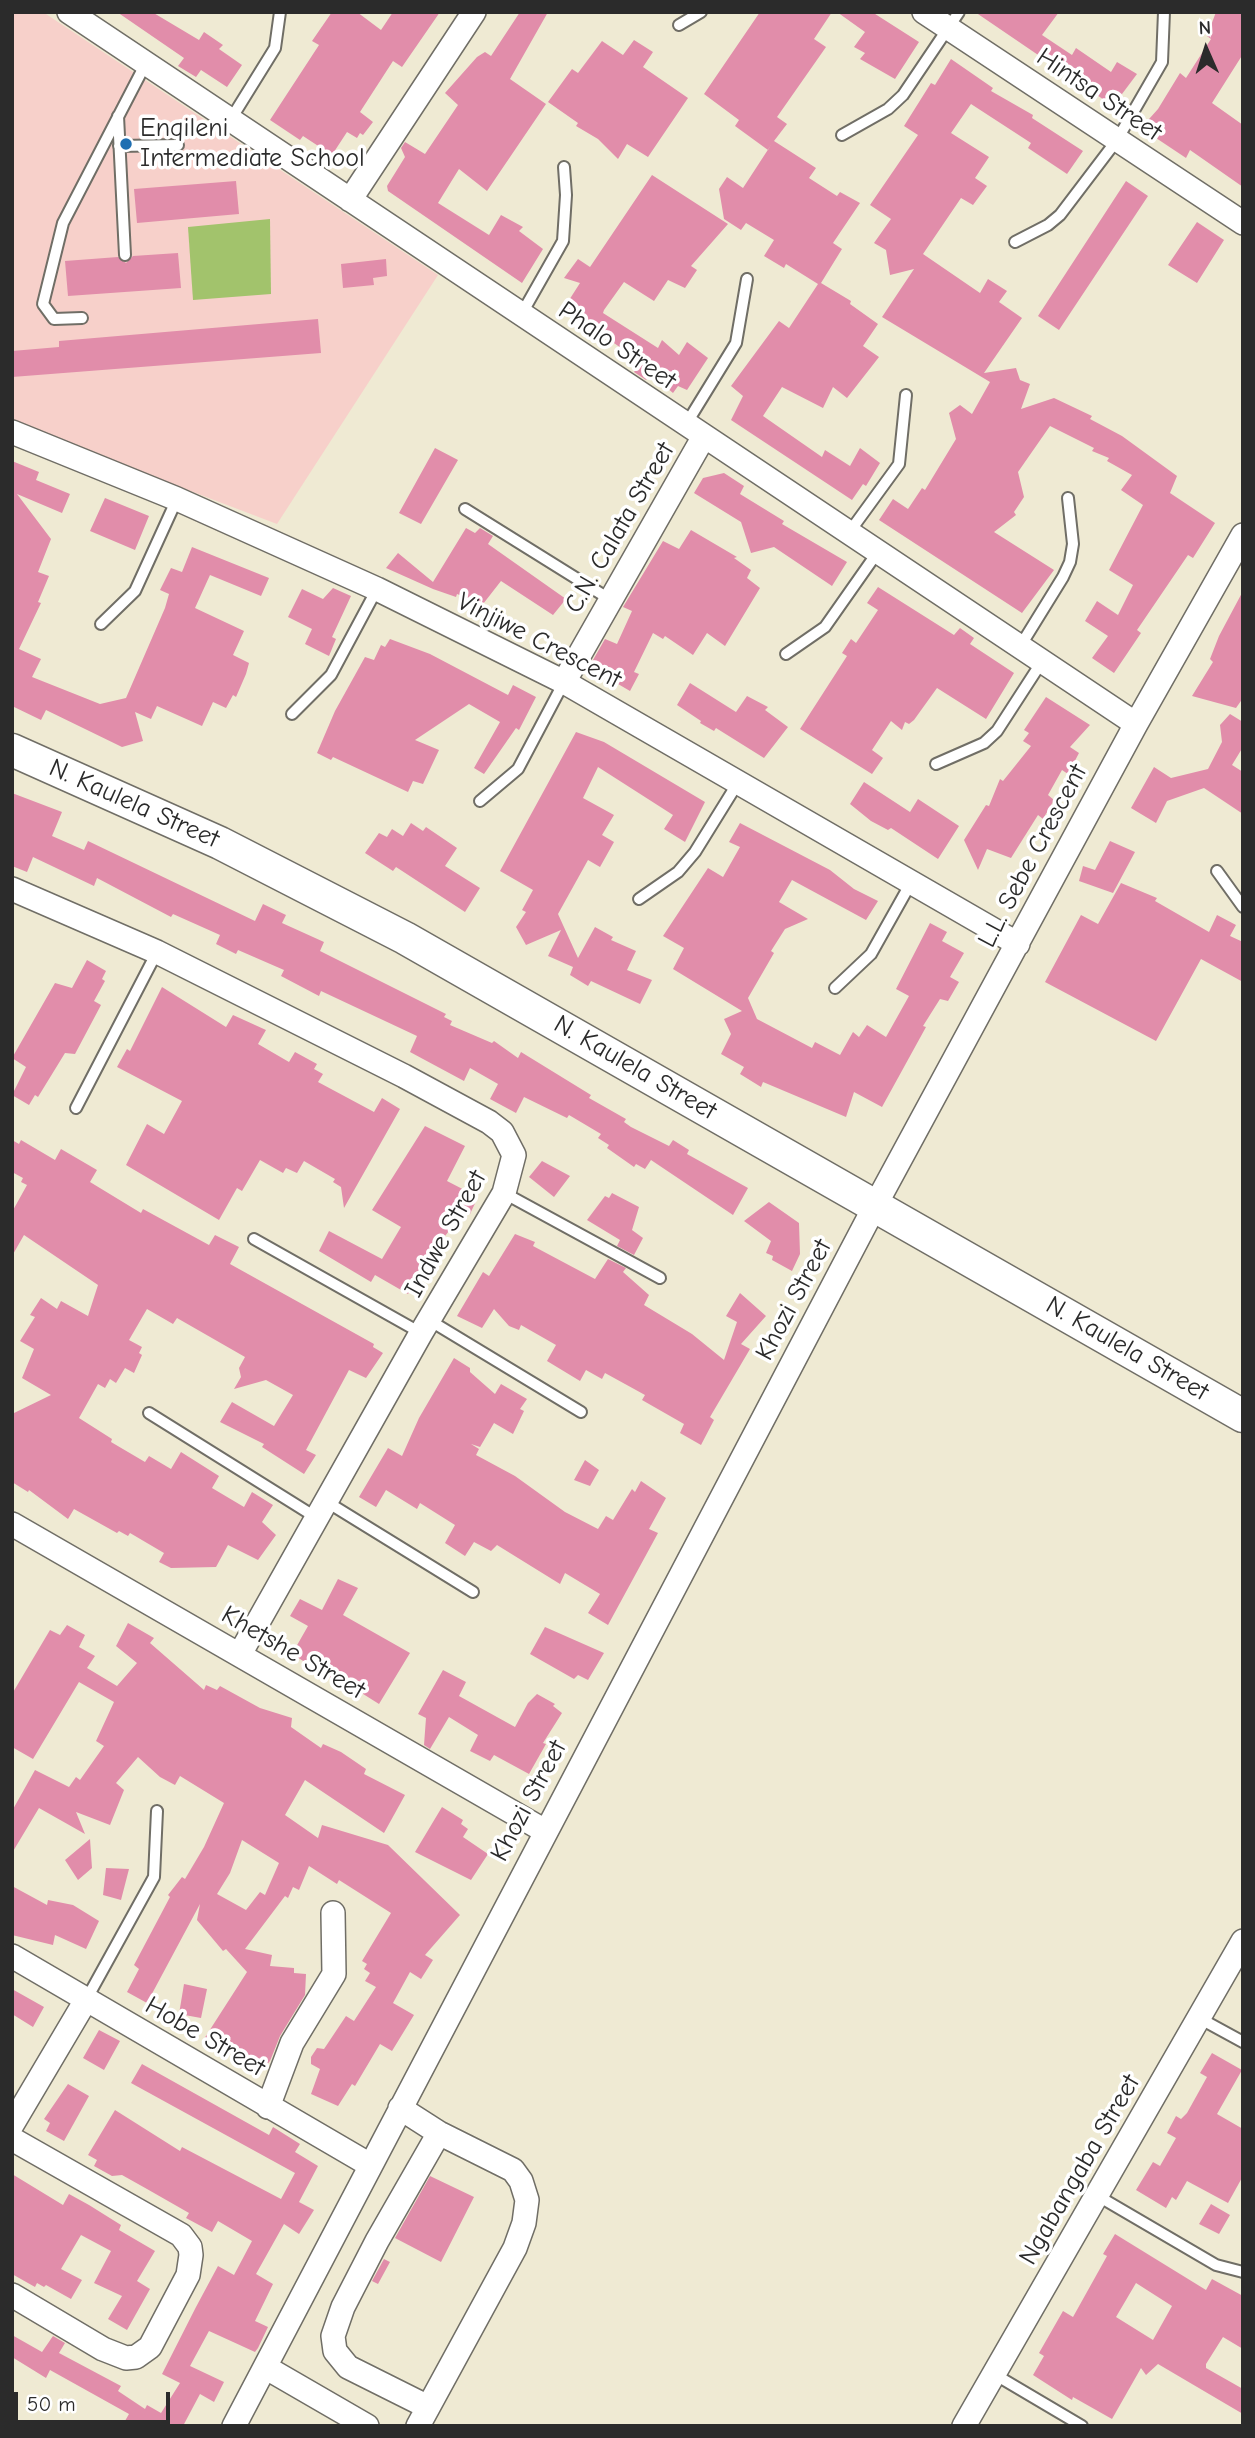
<!DOCTYPE html>
<style>
body{margin:0}
#map{position:relative;width:1255px;height:2438px;overflow:hidden;background:#efead3;font-family:"Comic Neue",sans-serif}
canvas{display:block}
.frame{position:absolute;inset:0;border:14px solid #2b2b2b;pointer-events:none}
.north{position:absolute;left:1171px;top:14px;width:70px;height:70px;-webkit-text-stroke:5px #fff;paint-order:stroke;rotate:357deg;font-size:19px;font-weight:700;line-height:28px;text-align:center;color:#2b2b2b}
.north::after{content:'';display:block;margin:auto;width:24px;height:32px;background:#2b2b2b;clip-path:polygon(50% 0,100% 100%,50% 72%,0 100%)}
.scale{position:absolute;left:14px;top:2392px;width:156px;height:32px;box-sizing:border-box;border:4px solid #2b2b2b;border-top:0;padding-left:9px;font-size:21px;line-height:24px;white-space:nowrap;color:#2b2b2b;-webkit-text-stroke:5px #fff;paint-order:stroke}
</style>
<div id="map">
<canvas width="1255" height="2438"></canvas>
<div class="frame"></div>
<div class="north">N</div>
<div class="scale">50 m</div>
</div>
<script>
const context = document.querySelector('canvas').getContext('2d');
context.lineJoin = 'round';
function fill(path, color) {
  context.fillStyle = color;
  context.fill(path, 'evenodd');
}
function poly(rows) {
  const path = new Path2D();
  for (const r of rows) {
    path.moveTo(r[0], r[1]);
    for (let i = 2; i < r.length; i += 2) path.lineTo(r[i], r[i + 1]);
  }
  return path;
}
function strokePath(path, color, width, dash) {
  context.strokeStyle = color;
  context.lineWidth = width;
  context.lineCap = dash ? 'butt' : 'round';
  context.setLineDash(dash || []);
  context.stroke(path);
}
function write(font, color, halo, rows, align = 'center') {
  context.font = font + ' "Comic Neue",sans-serif';
  context.lineWidth = 7;
  context.setLineDash([]);
  context.textBaseline = 'middle';
  context.strokeStyle = halo;
  context.fillStyle = color;
  for (const [text, x, y, turn = 0] of rows) {
    context.save();
    context.translate(x, y);
    context.rotate((+turn || 0) * Math.PI / 180);
    context.textAlign = isNaN(turn) ? turn : align;
    if (halo) context.strokeText(text, 0, 0);
    context.fillText(text, 0, 0);
    context.restore();
  }
}
fill(poly([
 [12,12,43,12,438,275,277,524,12,423]
]), '#f7d0ca');
fill(poly([
 [270,219,271,294,193,300,188,227]
]), '#a2c36c');
fill(poly([
 [117,12,152,12,199,40,204,32,223,45,219,49,242,65,227,87,201,70,196,77,178,66,184,58],
 [332,12,357,12,381,30,393,12,440,12,402,67,393,61,360,112,373,122,363,135,360,133,357,138,347,132,332,155,303,136,300,140,270,120,319,45,312,41],
 [520,12,548,12,510,79,546,104,487,191,459,169,438,203,489,235,501,215,523,227,519,231,543,249,522,283,388,191,387,186,405,157,401,148,405,142,425,154,458,105,445,93,477,57,485,52,491,56],
 [760,12,832,12,814,39,826,47,777,117,787,124,774,141,816,168,809,178,837,196,840,192,860,203,833,243,842,249,821,283,851,301,850,304,878,324,863,346,879,357,847,398,833,387,823,408,782,387,763,416,822,457,825,450,850,466,860,448,880,463,866,486,863,484,852,500,731,420,743,396,731,386,779,321,789,328,818,284,786,264,784,268,764,256,774,240,746,223,741,230,724,219,719,189,727,177,743,188,771,145,768,150,735,126,739,120,704,94],
 [837,12,872,12,919,42,895,79,860,59,865,53,854,47,865,32],
 [975,12,1059,12,1042,35,1072,55,1076,48,1111,72,1117,62,1137,74,1113,106],
 [1216,12,1243,12,1243,54,1212,103,1243,125,1243,187,1190,150,1186,158,1141,128,1158,109,1180,73,1186,78,1211,39,1207,36],
 [634,40,653,52,643,67,688,98,648,157,627,144,618,159,598,139,576,126,578,123,548,102,572,69,578,73,602,41,623,55],
 [951,59,993,88,991,91,1033,115,1032,118,1083,151,1067,174,1028,148,1031,143,971,104,951,133,989,157,975,178,987,186,973,205,961,198,923,254,980,293,988,279,1007,291,999,302,1022,318,984,373,1016,368,1020,380,1030,384,1021,409,1054,398,1092,416,1090,419,1122,436,1177,476,1170,493,1215,523,1193,558,1188,555,1137,630,1141,633,1114,673,1092,658,1108,636,1085,621,1097,601,1118,615,1133,585,1109,570,1143,505,1121,490,1132,475,1107,461,1109,458,1092,451,1094,448,1050,426,1018,472,1024,497,1014,512,1016,515,994,532,1054,570,1022,613,879,520,893,499,908,509,922,488,925,490,956,439,949,413,960,405,972,414,990,382,882,317,914,269,890,275,886,250,874,243,891,219,870,205,918,135,904,126,931,83,935,85],
 [652,175,728,224,691,266,697,270,685,288,668,280,654,301,624,282,604,310,603,313,658,348,662,340,679,355,687,342,708,358,687,390,678,386,673,393,651,374,646,380,634,372,641,362,564,308,580,283,564,278,578,259,590,267],
 [236,181,239,214,137,223,134,189],
 [1126,181,1148,196,1059,330,1038,316],
 [1197,222,1224,240,1197,283,1168,265],
 [178,253,181,288,68,296,65,261,118,257,126,263,133,256],
 [386,259,387,276,373,278,374,285,343,288,341,264],
 [318,319,321,353,12,377,12,351,59,347,59,341],
 [435,448,458,460,421,524,399,513],
 [12,461,39,472,36,480,70,494,62,513,17,494,51,539,38,572,49,576,38,602,41,603,19,649,41,659,32,677,100,704,126,698,165,608,169,594,160,590,171,568,182,572,192,547,269,578,261,596,210,575,195,608,244,631,233,655,249,663,246,674,236,697,233,695,226,708,213,702,202,726,157,706,151,719,135,712,143,741,122,747,46,710,41,720,12,706],
 [724,473,744,486,740,494,784,521,782,524,847,562,832,586,774,547,751,553,741,522,694,493,703,478],
 [105,498,149,516,135,550,90,531],
 [466,528,475,533,480,528,493,536,488,544,566,599,553,615,501,581,483,604,457,594,456,597,433,589,386,568,398,553,433,582],
 [691,530,737,557,734,558,751,570,747,578,760,588,725,646,707,633,693,655,665,636,663,639,653,633,634,672,639,674,630,691,589,667,605,639,617,644,632,611,623,607,663,541,679,549],
 [878,587,954,635,960,628,974,638,970,644,1014,673,986,719,937,688,914,720,909,724,905,722,902,730,891,721,872,750,883,758,872,774,800,729,847,656,842,653,851,639,856,643,878,610,867,603],
 [333,588,351,596,332,637,336,639,329,656,305,644,312,629,288,617,302,589,323,599],
 [1243,591,1243,698,1236,708,1192,696,1213,662,1210,659,1219,636],
 [390,639,430,654,508,695,513,685,536,697,519,730,516,728,484,774,474,768,500,722,469,704,415,740,439,750,423,784,413,781,408,792,333,757,331,760,317,753,335,711,365,657,374,660,381,645,385,647],
 [690,683,736,712,747,696,768,707,765,710,788,727,764,758,716,728,714,731,700,723,701,721,677,705],
 [1046,697,1090,725,1070,747,1079,753,1068,774,1062,770,1048,795,1054,800,1043,819,1038,815,1011,858,987,849,978,870,964,840,986,805,989,806,1000,779,1003,781,1031,746,1023,741,1029,733,1024,730],
 [1230,714,1243,722,1243,747,1232,765,1243,772,1243,814,1204,788,1167,801,1156,823,1131,808,1154,767,1171,778,1208,769,1222,742,1220,725],
 [576,732,604,742,705,802,685,842,664,829,673,815,598,767,583,798,614,815,602,835,614,842,600,867,588,860,558,914,578,958,595,927,613,937,611,940,636,951,627,970,652,980,640,1004,591,981,588,986,570,975,573,967,548,956,561,930,526,945,516,927,526,912,522,910,533,890,500,871],
 [864,782,910,812,918,799,959,826,938,859,891,828,888,830,871,821,850,804],
 [12,793,62,812,52,836,84,850,88,841,255,921,263,904,286,915,282,923,324,942,320,951,446,1014,444,1017,452,1021,450,1025,492,1043,494,1041,518,1058,521,1052,591,1095,589,1098,626,1119,624,1122,631,1127,669,1146,673,1140,689,1150,687,1154,748,1188,733,1215,651,1160,645,1169,636,1164,634,1167,607,1148,609,1145,598,1138,601,1134,569,1115,567,1118,524,1097,516,1113,490,1099,498,1084,470,1068,464,1081,410,1052,417,1036,321,991,319,996,281,976,284,970,238,950,236,954,216,944,220,935,173,914,171,917,97,878,94,886,33,857,27,872,12,866],
 [411,823,423,831,426,827,457,848,445,866,480,888,465,912,396,867,393,871,365,853,379,833,387,837,392,829,403,836],
 [740,823,830,870,854,889,878,901,866,920,792,880,779,902,808,919,785,929,771,951,774,953,748,998,757,1019,812,1048,815,1042,840,1055,853,1032,859,1037,867,1025,886,1037,909,996,896,989,930,923,947,932,942,941,964,953,950,977,959,982,948,1001,940,999,923,1026,926,1027,882,1107,854,1092,846,1117,763,1082,761,1087,740,1074,744,1067,721,1054,731,1034,724,1019,742,1011,673,969,684,948,663,936,708,868,723,877,740,847,729,842],
 [1110,841,1135,852,1113,893,1079,881,1083,866,1095,870],
 [1121,883,1157,898,1155,901,1209,932,1217,915,1236,925,1230,936,1243,942,1243,982,1201,959,1156,1041,1045,982,1081,915,1098,924],
 [87,960,106,971,102,979,105,981,94,1001,101,1005,75,1054,65,1053,38,1097,35,1095,29,1105,12,1095,26,1067,12,1058,55,983,72,988],
 [162,987,226,1027,233,1015,266,1030,258,1044,289,1062,295,1052,317,1064,314,1069,323,1074,318,1082,374,1112,382,1098,400,1109,344,1208,341,1187,333,1182,335,1179,304,1161,297,1173,286,1168,283,1173,260,1160,242,1191,237,1188,219,1220,126,1165,147,1124,164,1134,182,1101,117,1067,127,1049,130,1051],
 [425,1126,465,1146,447,1181,478,1197,470,1214,465,1211,429,1256,432,1258,418,1286,414,1284,408,1294,375,1275,371,1282,319,1251,329,1231,382,1259,401,1227,372,1210],
 [12,1140,19,1144,21,1140,55,1160,61,1149,97,1170,90,1182,141,1213,143,1209,209,1245,215,1235,239,1247,230,1264,374,1344,373,1347,383,1353,366,1378,349,1370,306,1450,316,1455,304,1474,262,1447,264,1444,220,1422,232,1402,274,1426,293,1395,266,1380,234,1389,241,1377,239,1368,245,1357,177,1318,173,1324,147,1309,129,1340,142,1347,139,1353,142,1355,134,1373,125,1368,116,1383,110,1379,105,1388,98,1384,79,1418,112,1439,111,1442,145,1462,149,1456,171,1469,181,1452,219,1476,212,1488,244,1507,252,1492,273,1505,262,1522,276,1535,258,1560,228,1545,216,1567,171,1568,159,1562,164,1553,130,1533,128,1536,119,1531,117,1533,74,1509,68,1519,29,1490,28,1492,12,1482,12,1414,51,1395,22,1378,34,1349,20,1341,35,1317,30,1315,41,1298,57,1309,61,1301,88,1316,98,1285,24,1235,12,1256,12,1212,27,1185,21,1182,23,1178,12,1172],
 [542,1161,570,1176,554,1197,529,1177],
 [612,1193,639,1207,632,1230,643,1238,634,1255,617,1246,620,1240,587,1220,605,1196,609,1198],
 [769,1202,799,1223,800,1254,792,1271,772,1260,773,1256,766,1253,771,1241,744,1221],
 [515,1234,535,1242,533,1246,595,1279,608,1259,626,1268,623,1272,649,1295,644,1305,692,1334,724,1360,737,1322,726,1316,740,1293,766,1316,741,1344,750,1349,710,1417,714,1420,701,1445,680,1433,684,1424,642,1400,645,1395,605,1373,602,1379,586,1370,580,1381,547,1361,556,1345,521,1325,519,1330,509,1326,494,1309,482,1328,457,1316,483,1272,489,1276],
 [454,1358,470,1368,470,1372,495,1394,501,1384,527,1399,520,1409,524,1411,513,1434,494,1423,480,1447,471,1444,479,1449,476,1455,515,1476,565,1512,598,1529,606,1516,613,1520,632,1489,635,1492,641,1481,666,1498,649,1529,658,1533,608,1625,588,1613,600,1594,565,1573,560,1584,497,1545,491,1551,474,1542,465,1556,445,1543,455,1525,420,1503,417,1509,386,1490,376,1507,359,1497,388,1448,402,1456,419,1418],
 [585,1460,599,1470,590,1486,574,1480],
 [338,1579,358,1588,343,1615,410,1653,379,1704,352,1687,350,1690,292,1654,308,1626,290,1616,300,1599,322,1610],
 [128,1623,154,1638,150,1643,204,1690,206,1685,217,1690,220,1686,260,1708,292,1718,291,1727,321,1748,323,1744,341,1752,366,1769,364,1774,405,1795,384,1833,305,1780,285,1815,318,1838,322,1825,388,1845,460,1915,425,1955,433,1960,421,1979,410,1972,393,2003,414,2015,392,2051,380,2044,355,2086,352,2084,338,2106,311,2094,320,2069,311,2064,311,2057,317,2048,324,2049,346,2016,354,2021,376,1987,365,1981,370,1973,364,1969,367,1964,362,1961,391,1913,339,1880,337,1884,309,1866,299,1890,293,1887,288,1898,285,1896,245,1949,272,1955,270,1966,294,1968,294,1973,306,1974,305,1995,280,2036,270,2061,258,2075,225,2048,224,2050,204,2039,247,1972,226,1949,223,1951,197,1920,200,1904,147,2003,127,1992,139,1969,134,1965,170,1897,168,1895,182,1877,185,1879,204,1847,224,1803,180,1776,175,1785,160,1777,138,1757,116,1783,124,1790,110,1825,76,1812,85,1834,39,1808,12,1853,12,1811,35,1770,69,1787,76,1777,80,1780,104,1746,96,1741,114,1702,79,1682,33,1759,12,1747,12,1694,50,1630,60,1635,67,1625,85,1635,79,1647,95,1656,87,1668,117,1686,137,1663,116,1646],
 [242,1840,279,1863,265,1895,260,1892,246,1910,217,1894,230,1873],
 [545,1627,604,1653,588,1680,578,1675,574,1679,530,1654],
 [443,1670,466,1682,459,1696,515,1727,528,1703,537,1694,555,1704,553,1706,562,1713,543,1743,546,1744,529,1774,494,1755,490,1761,470,1751,478,1735,449,1717,430,1749,424,1745,426,1718,418,1714],
 [442,1807,463,1820,461,1824,468,1829,463,1837,488,1854,471,1880,415,1852],
 [90,1839,92,1868,78,1880,65,1860],
 [106,1868,129,1869,121,1900,103,1895],
 [12,1886,47,1905,48,1900,73,1905,99,1921,86,1949,55,1935,53,1945,12,1935],
 [184,1984,207,1989,201,2018,179,2014],
 [12,1989,44,2007,33,2027,12,2014],
 [99,2030,120,2041,104,2070,83,2058],
 [1212,2053,1242,2070,1217,2114,1243,2129,1243,2176,1228,2203,1187,2181,1176,2200,1172,2197,1166,2208,1136,2190,1153,2162,1160,2166,1176,2138,1167,2133,1176,2116,1181,2119,1187,2113,1207,2077,1200,2073],
 [142,2064,269,2135,273,2127,300,2144,295,2152,318,2166,299,2202,314,2210,299,2234,284,2224,256,2274,273,2284,255,2321,268,2327,258,2348,255,2352,209,2331,190,2366,224,2382,214,2402,200,2394,183,2426,122,2426,129,2414,50,2370,46,2378,12,2357,12,2335,42,2352,53,2336,65,2343,59,2353,121,2386,118,2391,145,2409,147,2405,161,2413,180,2383,162,2374,196,2307,218,2266,234,2275,252,2241,218,2221,212,2232,186,2218,189,2213,147,2189,122,2175,112,2176,94,2166,97,2160,88,2155,115,2110,180,2151,182,2147,281,2199,295,2173,131,2083],
 [68,2084,89,2096,64,2141,46,2131,50,2123,44,2119],
 [12,2174,63,2205,69,2194,89,2205,121,2225,119,2230,155,2251,137,2281,150,2289,127,2330,108,2319,122,2296,94,2283,111,2251,81,2235,61,2269,82,2280,71,2299,46,2285,44,2287,37,2283,35,2287,12,2274],
 [430,2176,474,2197,441,2262,395,2238],
 [1211,2204,1230,2215,1219,2234,1199,2224],
 [1115,2234,1206,2290,1212,2279,1243,2296,1243,2349,1223,2337,1206,2364,1206,2368,1243,2389,1243,2414,1158,2364,1146,2375,1141,2368,1112,2419,1073,2397,1072,2400,1033,2375,1044,2356,1039,2353,1063,2311,1073,2317,1107,2256,1103,2254],
 [1136,2283,1172,2306,1153,2340,1116,2317],
 [384,2259,390,2262,378,2284,372,2281]
]), '#e18daa');
const lane = poly([
 [679,25,701,12],
 [118,116,125,255],
 [231,119,275,48,280,12],
 [842,135,888,109,903,95,959,12],
 [119,146,178,145],
 [1015,242,1048,225,1060,215,1117,140,1162,62,1164,12],
 [521,315,563,241,566,195,564,167],
 [82,318,54,319,43,304,63,223,146,63],
 [685,426,736,343,747,279],
 [465,509,611,600],
 [848,534,899,464,906,395],
 [101,624,135,591,177,499],
 [1021,645,1063,577,1070,562,1073,544,1068,498],
 [786,654,825,627,877,553],
 [292,714,331,675,377,589],
 [936,764,984,743,997,731,1043,660],
 [480,801,518,769,564,682],
 [1217,871,1243,907],
 [639,899,678,872,695,852,739,781],
 [835,988,871,954,912,881],
 [76,1108,157,952],
 [504,1193,660,1278],
 [254,1239,421,1333],
 [429,1320,581,1412],
 [149,1413,317,1518],
 [327,1502,473,1592],
 [86,2000,154,1877,157,1811],
 [1199,2018,1243,2042],
 [1098,2196,1216,2265,1243,2272],
 [994,2374,1082,2426]
]);
const street = poly([
 [69,12,1136,724],
 [924,12,1243,223],
 [350,200,474,12],
 [12,432,177,499,377,589,564,682,1018,944],
 [564,682,703,438],
 [12,889,157,952,404,1076,489,1122,502,1132,514,1155,504,1193,421,1333,240,1654],
 [12,1524,545,1831],
 [12,1956,370,2165],
 [268,2107,292,2043,334,1974,333,1913],
 [400,2108,439,2133,513,2170,521,2181,527,2200,524,2223,515,2248,418,2426],
 [12,2125,86,2000],
 [12,2139,181,2235,190,2247,191,2255,188,2275,150,2347,136,2357,126,2358,103,2349,12,2295],
 [265,2367,367,2426],
 [428,2407,348,2367,335,2351,333,2336,343,2307,377,2241,439,2133],
 [234,2426,876,1204,1136,724,1243,535],
 [964,2426,1243,1941]
]);
const secondary = poly([
 [12,750,220,843,405,938,1243,1416]
]);
strokePath(lane, '#706e66', 14);
strokePath(street, '#706e66', 26);
strokePath(secondary, '#706e66', 35);
strokePath(lane, '#fff', 10);
strokePath(street, '#fff', 23);
strokePath(secondary, '#fff', 32);
for (const [x, y, r, color] of [
 [126,144,7,"#1f6fb2"]
]) {
  const dot = new Path2D();
  dot.arc(x, y, r, 0, 2 * Math.PI);
  context.fillStyle = color;
  context.fill(dot);
  strokePath(dot, '#fff', 2.5);
}
write('26px', '#2b2b2b', '#fff', [
 ["Hintsa Street",1099,95,34],
 ["Phalo Street",617,346,34],
 ["C.N. Calata Street",620,528,-60],
 ["Vinjiwe Crescent",539,641,27],
 ["N. Kaulela Street",134,804,24],
 ["L.L. Sebe Crescent",1033,856,-62],
 ["N. Kaulela Street",635,1068,30],
 ["Indwe Street",446,1234,-61],
 ["Khozi Street",794,1300,-62],
 ["N. Kaulela Street",1127,1349,30],
 ["Khetshe Street",293,1653,30],
 ["Khozi Street",529,1801,-62],
 ["Hobe Street",205,2037,30],
 ["Ngabangaba Street",1080,2170,-60]
]);
write('26px', '#2b2b2b', '#fff', [
 ["Enqileni",140,129],
 ["Intermediate School",140,159]
], 'left');
</script>
